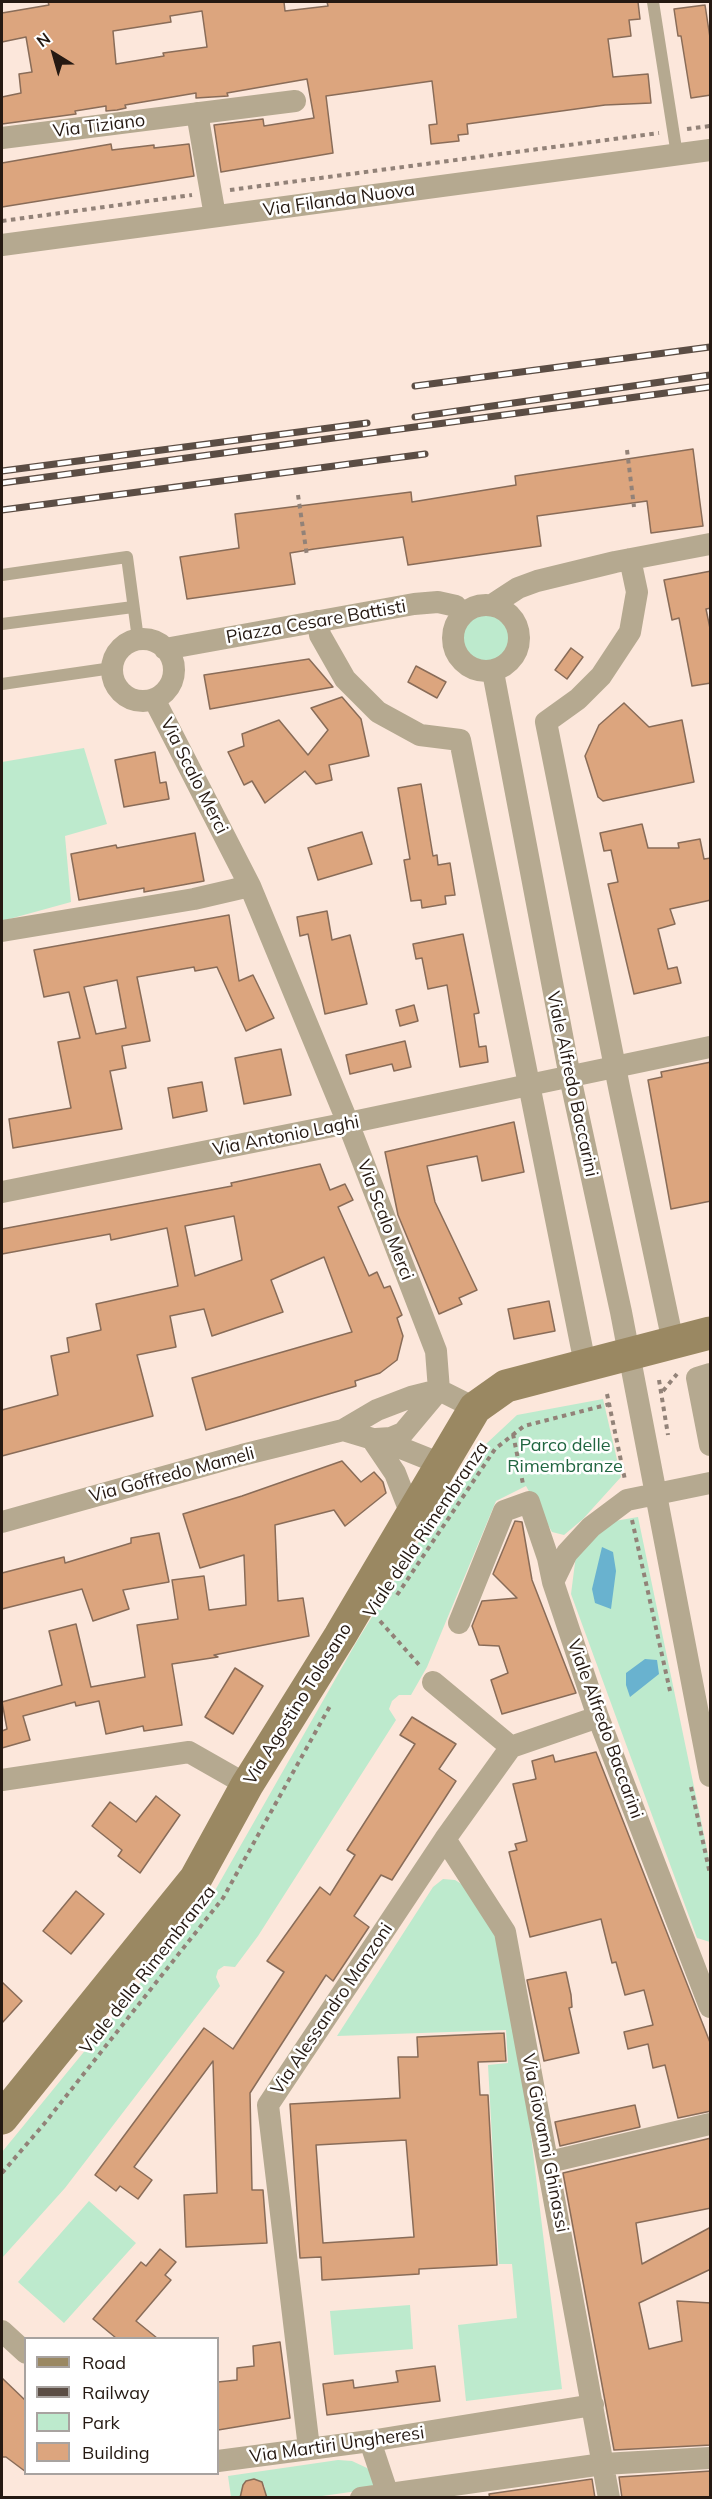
<!DOCTYPE html>
<style>
body{margin:0}
#map{position:relative;width:712px;height:2499px;overflow:hidden;background:#fce7db;font-family:Mulish,sans-serif}
canvas{display:block}
.frame{position:absolute;inset:0;border:3px solid #251912;pointer-events:none}
.legend{position:absolute;left:24px;top:2337px;width:195px;height:138px;box-sizing:border-box;background:#fff;border:2px solid #a8a3a0;margin:0;padding:8px 10px;list-style:none;font-size:18px;color:#251912}
.legend li{display:flex;align-items:center;gap:12px;height:30px}
.legend b{width:30px;border:2px solid #a8a3a0}
.north{position:absolute;left:24px;top:24px;width:60px;height:60px;-webkit-text-stroke:4px #fff;paint-order:stroke;rotate:323deg;font-size:16px;font-weight:700;line-height:24px;text-align:center;color:#251912}
.north::after{content:'';display:block;margin:auto;width:21px;height:27px;background:#251912;clip-path:polygon(50% 0,100% 100%,50% 72%,0 100%)}
</style>
<div id="map">
<canvas width="712" height="2499"></canvas>
<div class="frame"></div>
<ul class="legend">
<li><b style="height:8px;background:#9a8862"></b>Road</li>
<li><b style="height:8px;background:#5b4d44"></b>Railway</li>
<li><b style="height:16px;background:#bdeacd"></b>Park</li>
<li><b style="height:16px;background:#dca57e"></b>Building</li>
</ul>
<div class="north">N</div>
</div>
<script>
const context = document.querySelector('canvas').getContext('2d');
context.lineJoin = 'round';
function fill(path, color) {
  context.fillStyle = color;
  context.fill(path, 'evenodd');
}
function poly(rows) {
  const path = new Path2D();
  for (const r of rows) {
    if (r.length === 3) {
      path.moveTo(r[0] + r[2], r[1]);
      path.arc(r[0], r[1], r[2], 0, 2 * Math.PI);
      continue;
    }
    path.moveTo(r[0], r[1]);
    for (let i = 2; i < r.length; i += 2) path.lineTo(r[i], r[i + 1]);
  }
  return path;
}
function strokePath(path, color, width, dash) {
  context.strokeStyle = color;
  context.lineWidth = width;
  context.lineCap = dash ? 'butt' : 'round';
  context.setLineDash(dash || []);
  context.stroke(path);
}
function write(font, color, halo, rows, align = 'center') {
  context.font = font + ' Mulish,sans-serif';
  context.lineWidth = 5;
  context.setLineDash([]);
  context.textBaseline = 'middle';
  context.strokeStyle = halo;
  context.fillStyle = color;
  for (const [text, x, y, turn = 0] of rows) {
    context.save();
    context.translate(x, y);
    context.rotate((+turn || 0) * Math.PI / 180);
    context.textAlign = isNaN(turn) ? turn : align;
    if (halo) context.strokeText(text, 0, 0);
    context.fillText(text, 0, 0);
    context.restore();
  }
}
fill(poly([
 [486,638,24],
 [84,748,107,824,65,836,71,902,2,921,2,762],
 [603,1399,621,1477,583,1519,564,1535,552,1532,526,1486,496,1501,427,1667,411,1695,399,1695,392,1701,389,1709,396,1720,258,1936,235,1967,224,1966,218,1970,216,1977,220,1986,65,2188,2,2258,2,2152,213,1894,357,1641,471,1458,517,1415],
 [638,1517,710,1864,710,1942,697,1938,571,1594,576,1555,609,1522],
 [443,1879,455,1880,468,1888,496,1935,517,2022,562,2389,466,2401,458,2325,517,2318,512,2264,499,2264,488,2065,508,2063,506,2030,337,2036,433,1887],
 [89,2201,136,2243,64,2323,18,2282],
 [410,2305,413,2349,334,2355,330,2311],
 [338,2460,352,2461,367,2468,375,2477,379,2488,315,2497,263,2497,265,2487,262,2482,254,2479,246,2481,243,2485,244,2497,231,2497,228,2476]
]), '#bdeacd');
fill(poly([
 [602,1547,613,1552,616,1571,611,1609,595,1603,592,1589],
 [645,1659,657,1660,659,1674,630,1697,626,1685,626,1673]
]), '#69b2cf');
const building = poly([
 [48,2,284,2,285,11,328,6,327,2,638,2,640,19,629,20,631,36,608,39,613,77,648,74,651,103,605,105,467,124,468,134,458,135,459,141,431,144,429,125,437,124,432,81,326,96,333,153,221,172,214,125,263,119,264,126,314,118,307,79,227,93,228,96,196,98,196,93,125,105,126,108,117,110,106,111,106,106,75,111,76,114,2,124,2,97,21,93,19,74,32,72,26,37,2,42,2,13,49,5,48,2],
 [202,11,207,47,163,53,164,56,116,64,113,31,171,22,170,16,202,11],
 [705,5,711,44,711,95,691,98,681,36,678,36,674,9,705,5],
 [111,144,112,150,154,145,154,148,189,144,194,176,2,207,2,163,111,144],
 [693,449,703,526,651,533,647,501,537,516,541,546,408,565,403,537,314,549,290,553,295,584,187,599,180,557,239,548,235,514,411,492,412,502,516,485,515,476,693,449],
 [711,571,711,608,706,609,711,633,711,683,692,686,679,618,672,620,664,580,711,571],
 [571,648,583,657,567,679,555,670,571,648],
 [309,659,333,687,210,709,204,675,309,659],
 [416,666,446,682,437,698,408,682,416,666],
 [342,697,361,719,369,756,329,765,332,780,316,784,305,771,265,803,252,781,244,785,228,752,244,746,242,734,279,720,308,755,328,730,311,708,342,697],
 [624,703,649,727,682,720,694,782,603,801,598,797,585,756,599,725,624,703],
 [155,752,160,783,166,782,169,799,124,807,115,760,155,752],
 [421,784,433,856,437,855,438,865,450,863,455,895,445,896,446,904,422,908,421,900,411,901,404,860,410,859,398,788,421,784],
 [642,824,648,848,679,848,678,843,700,839,704,859,711,858,711,900,670,909,675,924,658,929,668,969,677,967,681,983,634,994,608,884,618,882,611,850,604,851,600,833,642,824],
 [362,832,372,864,318,880,308,848,362,832],
 [195,833,204,881,144,892,144,888,79,900,71,854,116,845,117,848,195,833],
 [327,911,332,940,350,935,367,1004,325,1014,308,934,300,936,297,917,327,911],
 [229,915,239,981,253,975,274,1018,246,1031,217,967,195,971,194,967,137,977,150,1041,122,1046,126,1068,110,1071,122,1129,13,1148,9,1119,71,1108,58,1042,80,1038,69,992,44,997,34,950,229,915],
 [117,980,126,1028,96,1034,84,987,117,980],
 [463,934,479,1013,474,1014,479,1047,486,1046,488,1062,460,1067,447,985,428,989,422,958,416,959,413,944,463,934],
 [414,1005,418,1021,400,1026,396,1010,414,1005],
 [405,1041,411,1067,394,1071,392,1064,350,1074,346,1055,405,1041],
 [281,1049,291,1095,244,1104,235,1058,281,1049],
 [711,1062,711,1201,671,1209,648,1080,662,1077,661,1072,711,1062],
 [202,1082,207,1111,173,1118,168,1088,202,1082],
 [514,1122,524,1172,482,1181,477,1156,427,1166,435,1202,477,1290,459,1298,462,1304,439,1314,398,1215,385,1152,514,1122],
 [320,1164,330,1190,345,1184,353,1200,338,1207,369,1276,377,1272,384,1288,390,1286,402,1315,397,1318,403,1336,397,1360,380,1373,355,1381,356,1386,206,1430,192,1378,352,1332,324,1257,271,1280,283,1312,212,1336,204,1309,170,1316,176,1347,137,1355,153,1416,2,1456,2,1410,58,1395,51,1356,69,1352,67,1338,101,1330,96,1304,178,1286,167,1228,111,1240,110,1234,2,1254,2,1229,232,1186,231,1183,320,1164],
 [234,1216,242,1260,195,1276,185,1226,234,1216],
 [549,1301,555,1331,514,1339,508,1309,549,1301],
 [342,1461,361,1482,374,1472,383,1482,386,1493,345,1526,334,1510,275,1525,278,1601,303,1598,309,1636,214,1655,218,1657,172,1664,182,1725,144,1731,143,1726,106,1734,99,1701,76,1706,75,1702,23,1716,30,1740,2,1748,2,1731,7,1729,2,1702,62,1685,49,1631,76,1624,91,1687,145,1677,137,1625,178,1619,172,1580,204,1576,209,1610,246,1605,244,1555,200,1568,183,1514,242,1496,342,1461],
 [515,1521,522,1522,532,1580,576,1693,502,1714,491,1680,508,1673,499,1646,479,1645,472,1626,482,1601,517,1598,493,1574,515,1521],
 [159,1533,169,1582,123,1590,129,1609,93,1621,82,1589,2,1609,2,1573,64,1557,65,1563,131,1543,131,1538,159,1533],
 [235,1668,263,1686,233,1734,205,1717,235,1668],
 [412,1717,456,1744,439,1769,456,1781,392,1880,381,1875,354,1916,369,1927,333,1981,326,1975,250,2093,252,2190,263,2190,267,2243,186,2247,184,2195,217,2193,213,2061,134,2167,152,2180,138,2199,120,2186,116,2191,95,2175,204,2028,233,2049,284,1972,267,1961,320,1887,330,1895,355,1855,347,1850,415,1744,400,1735,412,1717],
 [596,1752,711,2045,711,2111,678,2118,665,2065,653,2068,648,2044,628,2049,624,2032,653,2025,644,1990,625,1995,616,1962,612,1963,601,1919,530,1937,509,1852,517,1850,515,1844,527,1841,513,1784,536,1779,532,1761,553,1755,555,1762,596,1752],
 [156,1796,180,1815,140,1873,118,1856,122,1850,92,1826,110,1802,136,1822,156,1796],
 [76,1891,104,1914,71,1954,43,1931,76,1891],
 [566,1972,571,1995,572,2007,569,2008,579,2053,544,2061,527,1980,566,1972],
 [2,1982,22,2001,2,2023,2,1982],
 [504,2033,506,2061,478,2062,480,2095,488,2095,497,2265,419,2269,419,2274,322,2280,321,2257,300,2258,290,2104,400,2098,398,2057,418,2057,417,2037,504,2033],
 [406,2140,414,2237,323,2243,316,2145,406,2140],
 [635,2105,640,2127,560,2146,555,2122,635,2105],
 [711,2138,711,2208,636,2223,642,2264,711,2227,711,2269,639,2303,649,2349,682,2341,677,2301,711,2303,711,2445,614,2450,563,2173,711,2138],
 [160,2249,176,2262,165,2275,171,2280,136,2321,157,2338,116,2338,93,2319,141,2262,146,2266,160,2249],
 [280,2342,290,2418,218,2430,218,2382,237,2380,237,2368,254,2366,253,2346,280,2342],
 [435,2366,440,2401,327,2415,323,2384,353,2380,354,2388,398,2382,396,2371,435,2366],
 [2,2378,26,2401,26,2472,6,2457,2,2457,2,2378],
 [711,2471,711,2498,622,2498,619,2477,711,2471],
 [254,2479,262,2482,267,2498,240,2498,243,2485,246,2481,254,2479],
 [592,2479,595,2498,490,2498,489,2494,592,2479]
]);
fill(building, '#dca57e');
strokePath(building, '#896c58', 1.5);
strokePath(poly([
 [687,129,710,126],
 [230,190,659,133],
 [2,221,192,195],
 [627,450,634,507],
 [298,495,307,556],
 [659,1380,668,1435],
 [663,1391,677,1374],
 [607,1394,625,1480],
 [513,1434,523,1484],
 [632,1520,670,1691],
 [397,1595,495,1449,524,1426,610,1404],
 [380,1621,421,1667],
 [691,1787,710,1874],
 [2,2173,44,2124,223,1898,330,1706]
]), '#928278', 4, [4.5, 4.5]);
strokePath(poly([
 [653,2,677,155],
 [2,575,127,557,138,639],
 [2,624,133,607],
 [2,684,112,668]
]), '#b5a990', 12);
strokePath(poly([
 [197,113,215,216],
 [2,138,295,101],
 [2,245,710,150],
 [630,559,637,592,630,632,601,676,578,699,546,722,620,1092,673,1342],
 [486,638,33],
 [492,605,518,588,537,581,615,562,710,544],
 [318,621,320,635,345,679,378,712,420,735,460,740,585,1364],
 [143,670,31],
 [165,649,414,604,438,602,456,606,462,615],
 [493,672,570,1077,621,1312,710,1776],
 [154,699,250,886,348,1123,436,1351,439,1390],
 [2,931,194,899,250,886],
 [2,1192,348,1123,710,1047],
 [710,1374,697,1378,710,1445],
 [343,1430,396,1446,441,1464],
 [372,1439,395,1473,411,1514],
 [376,1439,391,1438,403,1433,439,1390],
 [710,1483,627,1500,591,1527,567,1553,553,1582,598,1717,710,2007],
 [2,1522,242,1455,343,1430,377,1410,411,1397,439,1390,475,1408],
 [459,1623,504,1511,529,1502,548,1558,553,1582],
 [433,1682,511,1747],
 [2,1780,189,1752,247,1785],
 [445,1839,505,1932,609,2498],
 [549,2162,710,2124],
 [2,2331,26,2353],
 [370,2441,389,2498],
 [309,2448,268,2105,445,1839,511,1747,598,1717],
 [218,2461,370,2441,593,2405],
 [361,2498,603,2464,710,2458]
]), '#b5a990', 22);
strokePath(poly([
 [2,2118,196,1878,247,1785,340,1636,475,1408,506,1386,710,1333]
]), '#9a8862', 33);
const rail = poly([
 [415,386,710,347],
 [415,417,710,375],
 [2,471,367,423],
 [2,483,710,387],
 [2,510,425,454]
]);
strokePath(rail, '#5b4d44', 7);
strokePath(rail, '#fff', 4.5, [14]);
write('18px', '#251912', '#fff', [
 ["Via Tiziano",99,126,-7],
 ["Via Filanda Nuova",339,200,-8],
 ["Piazza Cesare Battisti",316,622,-10],
 ["Via Scalo Merci",194,776,63],
 ["Viale Alfredo Baccarini",572,1084,78],
 ["Via Antonio Laghi",286,1136,-11],
 ["Via Scalo Merci",385,1220,69],
 ["Via Goffredo Mameli",172,1475,-15],
 ["Viale della Rimembranza",426,1530,-56],
 ["Via Agostino Tolosano",298,1704,-58],
 ["Viale Alfredo Baccarini",605,1729,70],
 ["Viale della Rimembranza",148,1970,-52],
 ["Via Alessandro Manzoni",332,2009,-56],
 ["Via Giovanni Ghinassi",545,2143,79],
 ["Via Martiri Ungheresi",337,2445,-8]
]);
write('18px', '#216641', '#fff', [
 ["Parco delle",565,1446],
 ["Rimembranze",565,1467]
]);
</script>
